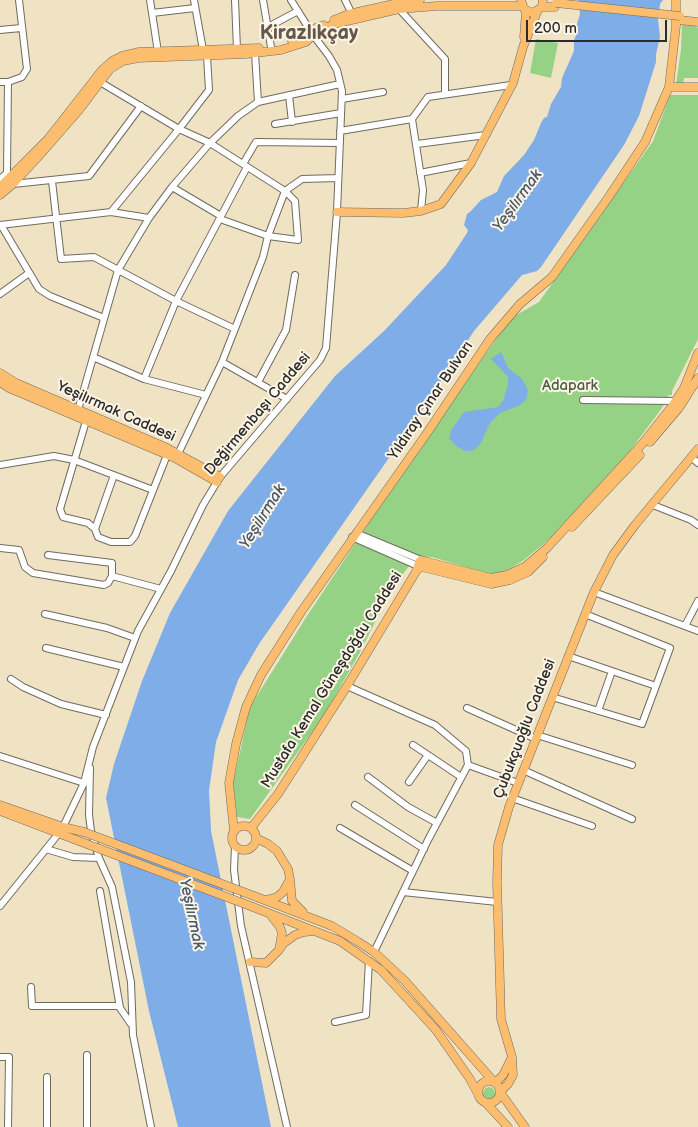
<!DOCTYPE html>
<meta charset="utf-8">
<style>
body{margin:0}
#map{position:relative;width:698px;height:1127px;overflow:hidden;background:#efe3c4;font-family:"Balsamiq Sans",sans-serif}
canvas{display:block}
.scale{position:absolute;left:526px;top:20px;width:141px;height:22px;box-sizing:border-box;border:2px solid #2b2b2b;border-top:0;padding-left:6px;font-size:15px;line-height:18px;white-space:nowrap;color:#2b2b2b;-webkit-text-stroke:4px #fcf5e5;paint-order:stroke}
</style>
<div id="map">
<canvas width="698" height="1127"></canvas>
<div class="scale">200 m</div>
</div>
<script>
const context = document.querySelector('canvas').getContext('2d');
context.lineJoin = 'round';
function fill(path, color) {
  context.fillStyle = color;
  context.fill(path, 'evenodd');
}
function poly(rows) {
  const path = new Path2D();
  for (const r of rows) {
    if (r.length === 3) {
      path.moveTo(r[0] + r[2], r[1]);
      path.arc(r[0], r[1], r[2], 0, 2 * Math.PI);
      continue;
    }
    path.moveTo(r[0], r[1]);
    for (let i = 2; i < r.length; i += 2) path.lineTo(r[i], r[i + 1]);
  }
  return path;
}
function strokePath(path, color, width, dash) {
  context.strokeStyle = color;
  context.lineWidth = width;
  context.lineCap = dash ? 'butt' : 'round';
  context.setLineDash(dash || []);
  context.stroke(path);
}
function write(font, color, halo, rows, align = 'center') {
  context.font = font + ' "Balsamiq Sans",sans-serif';
  context.lineWidth = 4;
  context.setLineDash([]);
  context.textBaseline = 'middle';
  context.strokeStyle = halo;
  context.fillStyle = color;
  for (const [text, x, y, turn = 0] of rows) {
    context.save();
    context.translate(x, y);
    context.rotate((+turn || 0) * Math.PI / 180);
    context.textAlign = isNaN(turn) ? turn : align;
    if (halo) context.strokeText(text, 0, 0);
    context.fillText(text, 0, 0);
    context.restore();
  }
}
fill(poly([
 [682,25,693,25,698,28,698,78,684,78,683,85,676,85,681,49],
 [536,39,558,43,551,78,530,73],
 [670,95,698,95,698,339,672,391,672,395,669,395,662,408,609,479,564,523,552,537,524,560,506,571,490,574,432,557,423,558,413,561,392,588,359,654,323,717,250,819,237,817,233,783,250,707,307,616,402,473,511,318,539,302,653,141],
 [489,1093,6]
]), '#96d286');
fill(poly([
 [578,0,663,0,660,4,658,19,660,37,656,54,656,62,639,116,624,145,541,267,537,271,522,275,474,331,421,412,259,644,238,680,216,742,209,790,211,831,271,1127,178,1127,149,1011,106,798,114,764,142,681,170,613,228,511,335,376,384,331,446,265,467,233,468,230,464,225,467,214,470,212,481,200,497,192,504,176,524,155,534,140,541,123,544,118,547,117,551,104,561,87,562,78,574,51,574,40,577,33,576,27,580,14],
 [501,352,508,368,522,379,528,390,526,400,518,406,500,413,490,423,481,443,474,450,465,451,456,446,449,438,452,429,464,412,498,407,503,401,508,385,508,377,491,359]
]), '#7eade8');
const minor = poly([
 [150,0,158,52],
 [194,0,203,50],
 [235,0,237,49],
 [263,0,271,47],
 [345,0,352,14],
 [399,9,445,59,445,94],
 [152,13,195,8],
 [268,27,298,11],
 [0,30,21,28],
 [255,53,258,102],
 [0,82,8,82,22,77,27,69,19,0],
 [100,82,179,129,210,143,285,191,295,201,298,240,268,236,220,219],
 [289,95,292,122],
 [342,99,383,92],
 [412,119,423,190,421,211],
 [275,124,341,113],
 [340,131,412,119,428,97,511,85],
 [417,144,486,135],
 [243,164,256,142,340,143],
 [420,173,471,163],
 [0,179,7,173,8,82],
 [52,181,61,259,94,257,176,301,235,329],
 [13,184,89,176,141,106],
 [172,187,221,216],
 [111,212,149,218],
 [0,225,111,212,179,129,209,90,207,56],
 [1,225,39,289,50,296,104,318],
 [0,294,29,273],
 [93,357,144,379,206,395],
 [222,362,287,399],
 [144,379,176,301,247,167],
 [258,382,286,330,295,275],
 [583,400,676,401],
 [78,410,118,270,149,218,172,187,210,143,238,116,258,102,340,84],
 [86,421,60,509,63,517,88,523,95,529,98,537,111,542,130,542,135,536,167,455],
 [178,454,222,362,263,257,268,236,285,191,302,179,338,178],
 [691,457,698,463],
 [0,465,54,456,74,460,153,490],
 [653,505,691,520,698,525],
 [95,529,114,475],
 [356,533,421,560],
 [352,537,418,566],
 [0,548,19,550,25,567,33,573,104,585,108,583,112,576],
 [48,555,112,563,112,576,161,589],
 [594,592,698,631],
 [45,614,107,628,135,638],
 [685,626,698,601],
 [46,648,124,667],
 [568,656,656,686,670,648,585,614],
 [11,679,23,687,61,704,106,715],
 [347,686,435,725,466,751,468,765,428,840,374,952],
 [552,697,642,724,656,686],
 [467,708,536,739],
 [598,711,612,671],
 [537,735,632,765],
 [413,745,461,777],
 [0,756,84,783],
 [468,765,518,783],
 [90,768,89,815,91,831,99,858,112,887,131,982,133,1035,151,1127],
 [523,770,632,819],
 [368,777,408,807,437,823],
 [409,782,428,755],
 [512,798,592,826],
 [355,805,424,849],
 [63,827,84,783,93,747,138,631,171,571,203,505,220,477,320,360,326,348,337,212,342,91,337,70,329,56,313,35,291,0],
 [340,828,413,871],
 [235,846,234,870,241,926,287,1127],
 [46,849,73,857,99,858],
 [100,891,120,1008,131,1024],
 [403,892,497,902],
 [0,906,59,833],
 [31,987,32,1006,119,1006],
 [335,1022,366,1015,369,961],
 [0,1057,9,1057,8,1127],
 [47,1077,47,1127],
 [87,1127,87,1055]
]);
const major = poly([
 [521,0,524,9,533,13,542,7,543,0],
 [542,7,555,7],
 [334,20,349,14,402,2,420,0],
 [679,20,698,22],
 [524,37,526,11],
 [292,41,301,38,310,30,324,25],
 [669,87,698,87],
 [0,187,48,139,102,70,112,61,122,56,139,52,259,48],
 [0,195,13,184,38,157,79,110,110,69,123,61,138,58,246,54,281,50,306,42,313,35,334,24,399,9,437,6,522,6],
 [337,212,403,213,421,211,441,204,471,163,513,83,523,47,537,12],
 [0,373,16,383,167,448,220,477],
 [0,382,9,388,175,458,217,482],
 [650,442,679,408,698,378],
 [572,527,640,455],
 [424,561,491,578,507,575,526,566,547,548,643,443,673,405,684,388,698,353],
 [417,570,422,567,491,584,510,580,528,572,543,557],
 [0,805,63,827,84,832],
 [0,811,79,841],
 [244,838,12],
 [251,828,278,794,347,686,417,570,419,562,421,560,424,561,424,566],
 [234,831,229,783,236,744,246,707,261,675,301,612,427,433,490,339,520,304,552,277,608,198,645,142,669,87,676,26,676,0],
 [256,838,268,844,277,851,288,869,290,879],
 [254,896,332,926,357,941,374,952,405,981,495,1083,503,1075,512,1057,513,1075,508,1084,500,1092,525,1127],
 [266,900,277,897,283,892,290,879,292,901,303,912],
 [253,907,340,941,381,970,436,1030,470,1079,478,1094],
 [270,914,280,927,282,933,279,950,284,943,295,935,304,932,315,931],
 [250,962,266,963,279,950],
 [512,1057,501,1019,497,882,498,845,509,807,594,592,613,555,635,525,698,449],
 [489,1092,11],
 [485,1102,508,1127]
]);
strokePath(minor, '#706b61', 8);
strokePath(major, '#706b61', 9);
strokePath(minor, '#fff', 6);
strokePath(major, '#fcbd6e', 8);
const majorBridge = poly([
 [556,3,680,16],
 [84,832,254,896],
 [79,841,253,907]
]);
strokePath(majorBridge, '#706b61', 9, []);
strokePath(majorBridge, '#fcbd6e', 8);
write('15px', '#4b5d46', '#fcf5e5', [
 ["Adapark",570,386]
]);
write('15px', '#2b2b2b', '#fcf5e5', [
 ["Yıldıray Çınar Bulvarı",431,401,-56],
 ["Yeşilırmak Caddesi",116,412,24],
 ["Değirmenbaşı Caddesi",258,414,-50],
 ["Mustafa Kemal Güneşdoğdu Caddesi",332,680,-58],
 ["Çubukçuoğlu Caddesi",525,729,-69]
]);
write('italic 16px', '#48586d', '#fcf5e5', [
 ["Yeşilırmak",518,201,-54],
 ["Yeşilırmak",263,517,-58],
 ["Yeşilırmak",191,914,78]
]);
write('bold 20px', '#66594c', '#fcf5e5', [
 ["Kirazlıkçay",309,34]
]);
</script>
